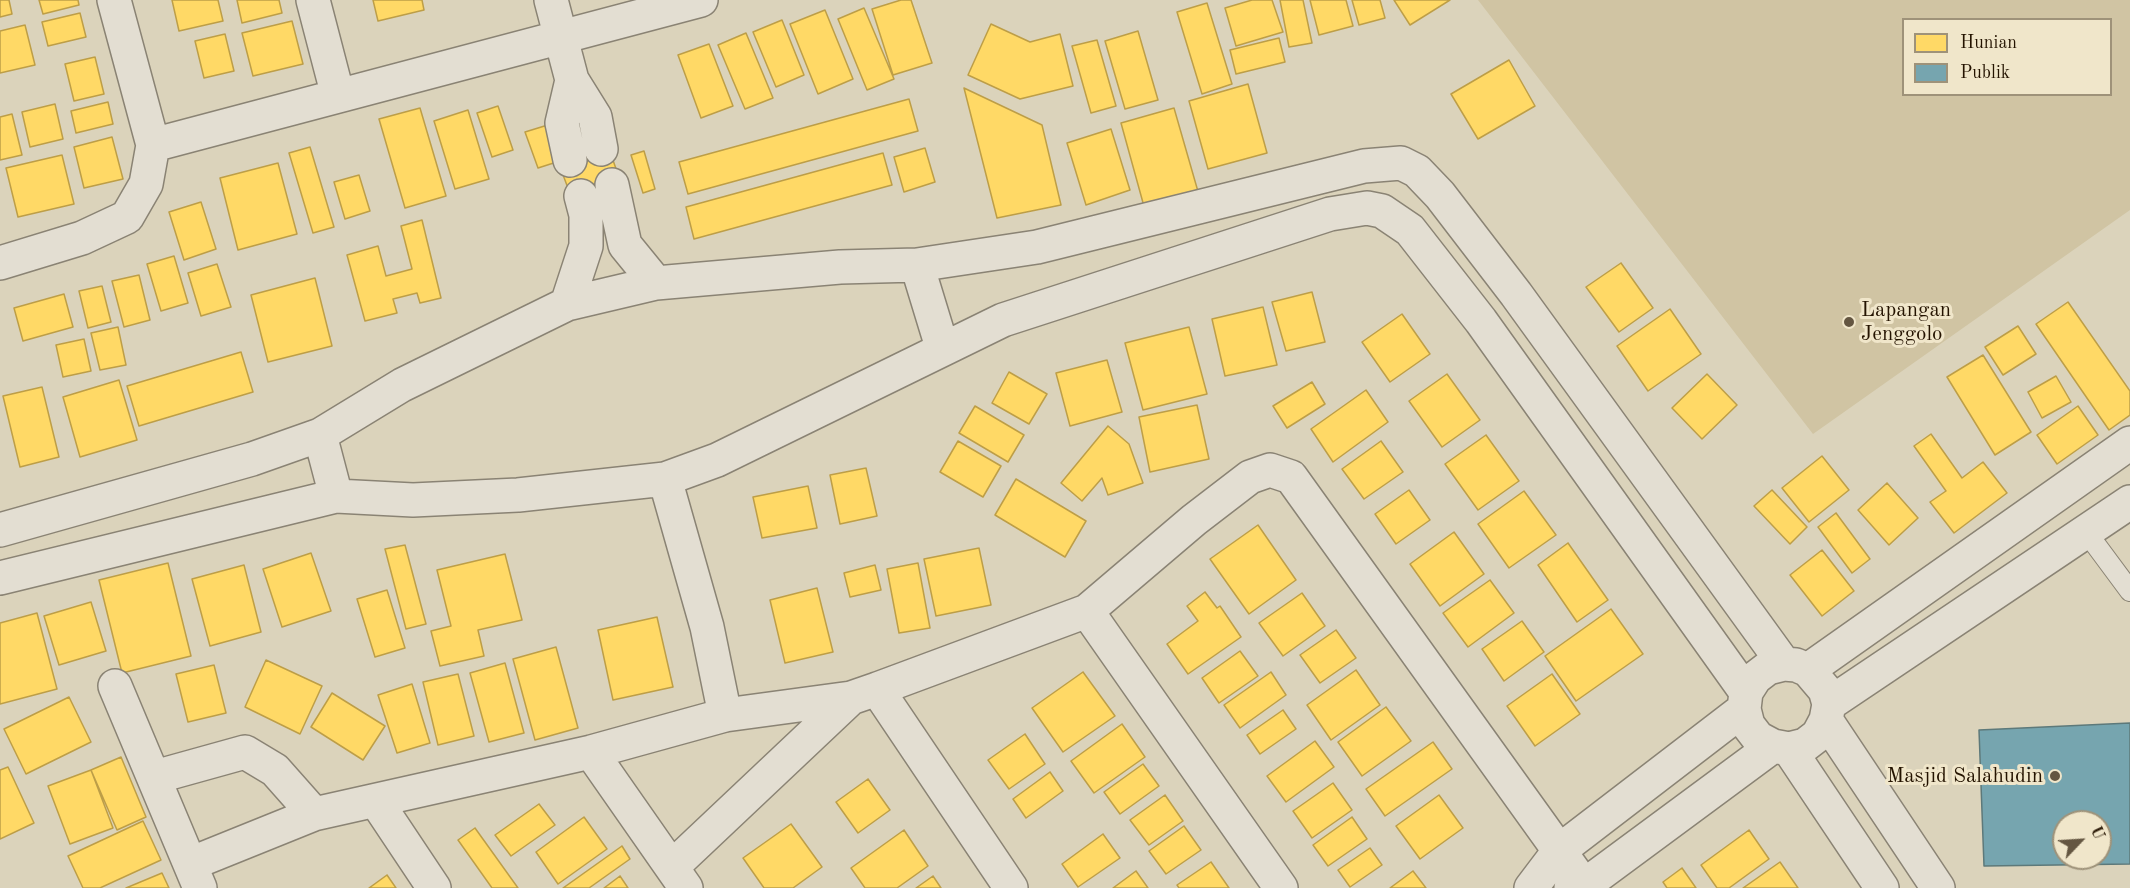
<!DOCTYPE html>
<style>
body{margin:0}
#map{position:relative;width:2130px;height:888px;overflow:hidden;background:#dbd3bb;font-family:"Old Standard TT",serif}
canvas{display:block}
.legend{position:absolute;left:1902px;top:18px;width:210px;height:78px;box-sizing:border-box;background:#f0e6ca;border:2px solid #9e9279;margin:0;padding:8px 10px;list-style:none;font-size:18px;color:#241300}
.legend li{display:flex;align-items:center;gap:12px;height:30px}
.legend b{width:30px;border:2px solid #9e9279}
.north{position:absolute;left:2052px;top:810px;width:60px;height:60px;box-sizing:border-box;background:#f0e6ca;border:2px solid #9e9279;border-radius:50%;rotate:65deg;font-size:16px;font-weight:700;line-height:24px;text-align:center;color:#241300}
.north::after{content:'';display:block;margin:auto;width:21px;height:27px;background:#645641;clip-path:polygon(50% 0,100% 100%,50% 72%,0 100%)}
</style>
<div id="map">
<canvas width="2130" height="888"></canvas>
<ul class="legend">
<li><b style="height:16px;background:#ffd966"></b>Hunian</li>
<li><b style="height:16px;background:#76a5af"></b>Publik</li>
</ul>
<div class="north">U</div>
</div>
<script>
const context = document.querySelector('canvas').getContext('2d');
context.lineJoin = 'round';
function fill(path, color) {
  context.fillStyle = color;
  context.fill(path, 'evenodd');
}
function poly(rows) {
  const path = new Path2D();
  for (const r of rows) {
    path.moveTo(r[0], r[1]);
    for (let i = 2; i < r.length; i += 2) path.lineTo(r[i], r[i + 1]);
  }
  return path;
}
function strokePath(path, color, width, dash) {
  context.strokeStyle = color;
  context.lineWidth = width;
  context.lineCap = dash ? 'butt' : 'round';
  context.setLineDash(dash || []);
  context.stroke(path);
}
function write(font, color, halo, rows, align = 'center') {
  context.font = font + ' "Old Standard TT",serif';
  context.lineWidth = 6;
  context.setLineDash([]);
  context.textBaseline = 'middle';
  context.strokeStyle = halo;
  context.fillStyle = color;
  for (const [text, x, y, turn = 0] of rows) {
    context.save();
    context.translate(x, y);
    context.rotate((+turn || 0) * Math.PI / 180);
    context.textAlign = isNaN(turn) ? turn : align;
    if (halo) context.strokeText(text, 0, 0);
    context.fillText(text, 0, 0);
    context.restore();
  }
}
fill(poly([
 [1478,0,2130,0,2130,210,1813,434],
 [1904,20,2110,20,2110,94,1904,94]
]), '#d0c4a3');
const homes = poly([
 [0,0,9,0,12,14,0,17,0,0],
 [39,0,78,0,79,5,43,14,39,0],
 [172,0,218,0,223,21,179,31,172,0],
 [237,0,279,0,282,13,242,23,237,0],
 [373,0,422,0,424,10,378,21,373,0],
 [901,0,911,0,932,63,893,75,872,9,901,0],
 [1252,0,1272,0,1283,32,1236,46,1225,8,1252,0],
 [1280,0,1303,0,1312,43,1289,47,1280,0],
 [1310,0,1346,0,1353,26,1319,35,1310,0],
 [1352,0,1380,0,1385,18,1359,25,1352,0],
 [1394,0,1450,0,1410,25,1394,0],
 [1207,3,1232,84,1202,94,1177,12,1207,3],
 [864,8,894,79,867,90,838,19,864,8],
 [825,10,853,79,818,94,790,24,825,10],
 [80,13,86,37,48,46,42,22,80,13],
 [782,20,804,75,776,87,753,32,782,20],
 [292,21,303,64,253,76,242,33,292,21],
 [991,24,1030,42,1060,34,1073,86,1020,99,968,75,991,24],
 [25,25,35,65,0,73,0,31,25,25],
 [1138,31,1158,100,1125,109,1105,41,1138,31],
 [746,33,773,98,745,109,718,45,746,33],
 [225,34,234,71,204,78,195,41,225,34],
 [1279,38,1285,62,1236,74,1230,50,1279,38],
 [1097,40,1116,106,1091,113,1072,46,1097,40],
 [709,44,733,106,701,118,678,55,709,44],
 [95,57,104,94,74,101,65,64,95,57],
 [1509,60,1535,106,1478,139,1451,94,1509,60],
 [1248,84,1267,153,1208,169,1189,101,1248,84],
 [964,88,1042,125,1061,205,997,218,964,88],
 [909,99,918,131,688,194,679,162,909,99],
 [108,102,113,124,76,133,71,111,108,102],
 [55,104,63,139,30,147,22,112,55,104],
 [498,106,513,150,492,157,477,113,498,106],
 [420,108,446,196,405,208,379,119,420,108],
 [1174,108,1199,195,1145,210,1121,123,1174,108],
 [468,110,489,179,455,189,434,121,468,110],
 [12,114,22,155,0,160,0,117,12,114],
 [551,124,563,160,538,168,525,132,551,124],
 [1111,129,1130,190,1086,205,1067,143,1111,129],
 [112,137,123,179,84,188,74,147,112,137],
 [608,146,621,183,572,199,559,164,608,146],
 [310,147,334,227,313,233,289,153,310,147],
 [925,148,935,182,904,192,894,157,925,148],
 [644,151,655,189,643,193,631,155,644,151],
 [883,153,892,185,694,239,686,207,883,153],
 [62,155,74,204,18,217,6,168,62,155],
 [278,163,297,234,238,250,220,178,278,163],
 [359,175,370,211,345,219,334,182,359,175],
 [201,202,216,249,184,260,169,212,201,202],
 [422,220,441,298,420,303,417,293,393,299,397,313,365,321,347,255,378,246,386,276,412,269,401,226,422,220],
 [174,256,188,303,161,311,147,264,174,256],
 [1621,263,1653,308,1619,332,1586,287,1621,263],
 [217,264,231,307,201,316,188,273,217,264],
 [139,275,150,320,124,327,112,281,139,275],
 [315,278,332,346,268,362,251,295,315,278],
 [102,286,111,322,88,328,79,291,102,286],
 [1312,292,1325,342,1286,351,1272,302,1312,292],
 [64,294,73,327,23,341,14,308,64,294],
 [2068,302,2130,391,2130,415,2109,430,2036,324,2068,302],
 [1263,307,1277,365,1225,376,1212,319,1263,307],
 [1670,309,1701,354,1648,391,1617,346,1670,309],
 [1402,314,1430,354,1390,382,1362,342,1402,314],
 [2018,326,2036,354,2003,375,1985,347,2018,326],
 [118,327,126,365,100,370,91,333,118,327],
 [1189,327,1207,394,1143,410,1125,343,1189,327],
 [84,339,91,371,63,377,56,345,84,339],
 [241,352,253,392,139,426,127,386,241,352],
 [1983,355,2031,432,1995,455,1947,377,1983,355],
 [1107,360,1122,412,1070,426,1056,373,1107,360],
 [1009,372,1047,394,1029,424,992,403,1009,372],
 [1447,374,1480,420,1442,447,1409,401,1447,374],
 [1707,374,1737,405,1702,439,1672,408,1707,374],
 [2056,376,2071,402,2042,418,2028,392,2056,376],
 [119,380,137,440,80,457,63,397,119,380],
 [1312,382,1325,404,1287,428,1273,406,1312,382],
 [42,387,59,457,20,467,3,396,42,387],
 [1366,390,1388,422,1333,462,1311,429,1366,390],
 [1197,405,1209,459,1150,472,1139,417,1197,405],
 [975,406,1024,435,1008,462,959,433,975,406],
 [2078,406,2098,435,2057,464,2037,435,2078,406],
 [1108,426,1129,444,1143,483,1108,495,1102,478,1082,501,1061,483,1108,426],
 [1931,434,1962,478,1983,462,2007,493,1954,533,1930,502,1946,491,1914,446,1931,434],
 [1486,435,1519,481,1478,510,1445,464,1486,435],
 [958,441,1001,466,983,497,940,472,958,441],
 [1381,441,1403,472,1364,499,1342,469,1381,441],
 [1822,456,1849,490,1809,522,1782,488,1822,456],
 [866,468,877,516,840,524,830,475,866,468],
 [1016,479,1086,521,1065,557,995,515,1016,479],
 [1887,483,1918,518,1889,545,1858,510,1887,483],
 [808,486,817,528,762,538,753,497,808,486],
 [1409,490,1430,520,1396,544,1375,514,1409,490],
 [1772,490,1807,527,1790,544,1754,506,1772,490],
 [1524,491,1556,535,1509,568,1478,524,1524,491],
 [1836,513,1870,559,1852,573,1818,527,1836,513],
 [1258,525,1296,580,1249,614,1210,559,1258,525],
 [1454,532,1484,574,1440,606,1410,564,1454,532],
 [1568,543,1608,600,1577,622,1538,565,1568,543],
 [405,545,426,624,406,629,385,549,405,545],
 [979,548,991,605,936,616,924,559,979,548],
 [1822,550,1854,591,1822,616,1790,575,1822,550],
 [311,553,331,611,282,627,263,569,311,553],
 [505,554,522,620,478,630,484,656,440,666,431,631,451,626,437,570,505,554],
 [168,563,191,656,122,673,99,580,168,563],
 [918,563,930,628,899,633,887,569,918,563],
 [244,565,261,632,210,646,192,579,244,565],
 [875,565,881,590,850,597,844,573,875,565],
 [1490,580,1514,613,1468,647,1443,613,1490,580],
 [817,588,833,652,785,663,770,600,817,588],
 [387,590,405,648,375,657,357,599,387,590],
 [1205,592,1217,608,1220,606,1241,637,1188,674,1167,644,1198,621,1187,606,1205,592],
 [1302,593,1325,626,1283,656,1259,623,1302,593],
 [91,602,106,651,59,665,44,616,91,602],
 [1611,609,1643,654,1576,701,1545,656,1611,609],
 [37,613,57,689,0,704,0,623,37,613],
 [657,617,673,687,613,700,598,630,657,617],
 [1522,621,1544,652,1504,681,1482,649,1522,621],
 [1336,630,1356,658,1320,683,1300,655,1336,630],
 [556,647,578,728,535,740,513,659,556,647],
 [1240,651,1258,676,1219,703,1202,678,1240,651],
 [266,660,322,686,300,734,245,707,266,660],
 [505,663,524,733,489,742,470,673,505,663],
 [214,665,226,713,188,722,176,674,214,665],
 [1356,670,1380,705,1331,740,1307,705,1356,670],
 [1083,672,1115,716,1063,752,1032,708,1083,672],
 [1271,672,1286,695,1240,728,1224,705,1271,672],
 [458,674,474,736,438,745,423,682,458,674],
 [1552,674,1580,714,1535,746,1507,706,1552,674],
 [412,684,430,743,397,753,378,695,412,684],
 [332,693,385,726,363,760,311,727,332,693],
 [69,697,91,742,26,774,4,729,69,697],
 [1386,707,1411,741,1362,776,1338,742,1386,707],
 [1283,710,1296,729,1260,754,1247,735,1283,710],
 [1122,724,1145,757,1094,793,1071,761,1122,724],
 [1025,734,1045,764,1009,789,988,760,1025,734],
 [1315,741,1334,767,1286,802,1267,776,1315,741],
 [1433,742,1452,769,1385,816,1366,789,1433,742],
 [121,757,146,817,117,830,91,770,121,757],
 [1143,764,1159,786,1120,814,1104,792,1143,764],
 [8,767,34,823,0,839,0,770,8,767],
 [91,770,113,828,70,844,48,786,91,770],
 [1050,772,1063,791,1026,818,1013,799,1050,772],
 [868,779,890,810,858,833,836,802,868,779],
 [1333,783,1352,810,1312,838,1293,811,1333,783],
 [1165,795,1183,821,1149,845,1130,820,1165,795],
 [1439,795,1463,828,1420,859,1396,826,1439,795],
 [539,804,555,825,511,856,495,835,539,804],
 [584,817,607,849,558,884,536,852,584,817],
 [1352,817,1367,839,1328,866,1313,845,1352,817],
 [143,821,161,860,100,888,83,888,68,856,143,821],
 [791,824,822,867,793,888,764,888,743,858,791,824],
 [1184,826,1201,850,1166,874,1149,851,1184,826],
 [475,828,518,888,492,888,458,840,475,828],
 [904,830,928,866,897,888,865,888,851,868,904,830],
 [1749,830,1769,859,1729,888,1717,888,1701,865,1749,830],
 [1103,834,1120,858,1078,887,1062,864,1103,834],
 [622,846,630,859,589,888,563,888,622,846],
 [1370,848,1382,865,1350,887,1338,870,1370,848],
 [1211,862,1229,888,1179,888,1177,885,1211,862],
 [1780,862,1798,888,1743,888,1780,862],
 [1682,868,1696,888,1667,888,1663,882,1682,868],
 [1136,871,1148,888,1113,888,1136,871],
 [1413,871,1426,888,1390,888,1413,871],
 [162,873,169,888,126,888,162,873],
 [387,875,396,888,369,888,387,875],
 [620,876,628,888,604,888,620,876],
 [933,876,941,888,916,888,933,876]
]);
fill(homes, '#ffd966');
strokePath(homes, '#bd9e47', 1.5);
const public = poly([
 [2130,723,2130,864,1984,866,1979,730,2130,723],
 [2064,822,2100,822,2100,858,2064,858,2064,822]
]);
fill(public, '#76a5af');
strokePath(public, '#5d797a', 1.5);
const lane = poly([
 [2087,533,2130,591]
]);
const street = poly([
 [313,0,338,96],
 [551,0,572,80,595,117,601,149],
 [153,145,701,0],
 [570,160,562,123,572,80],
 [612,185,625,245,656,283],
 [0,263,82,238,127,217,146,184,153,145,114,0],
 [917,265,942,347],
 [567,304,586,246,586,215,581,196],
 [320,435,336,496],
 [665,479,707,627,725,715],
 [0,530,252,459,320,435,402,385,567,304,656,283,840,267,917,265,1037,247,1364,166,1401,163,1417,171,1440,195,1516,294,1784,664],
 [0,578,336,496,413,500,518,495,665,479,717,460,1003,320,1330,214,1367,208,1382,211,1410,230,1481,321,1746,692,1744,709,1748,725,1758,738,1773,746,1789,749,1805,745,1818,735,1826,720,1829,704,1825,690,1808,670,1796,665,1784,664,1768,668,1755,678,1746,692],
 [1087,611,1281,888],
 [1808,670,2130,443],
 [115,686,200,888],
 [877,689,1011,888],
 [1829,704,2130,502],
 [1826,720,1938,888],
 [1789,749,1882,888],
 [591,752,686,888],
 [155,777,245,752,275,770,314,814],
 [376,801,434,888],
 [190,864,314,814,591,752,725,715,851,698,877,689,1087,611,1194,520,1250,477,1270,470,1291,477,1586,888],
 [672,867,851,698],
 [1531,888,1559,851,1744,709],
 [1571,888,1585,885,1773,746]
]);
strokePath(lane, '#8a8374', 22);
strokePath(street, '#8a8374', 36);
strokePath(lane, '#e3ded2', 20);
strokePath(street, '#e3ded2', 33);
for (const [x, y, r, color] of [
 [1849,322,6,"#645641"],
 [2055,776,6,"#645641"]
]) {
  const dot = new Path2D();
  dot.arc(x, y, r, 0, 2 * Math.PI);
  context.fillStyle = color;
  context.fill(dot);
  strokePath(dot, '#f0e6ca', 2);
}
write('21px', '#241300', '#f0e6ca', [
 ["Lapangan",1861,310],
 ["Jenggolo",1861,334],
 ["Masjid Salahudin",2043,776,"right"]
], 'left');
</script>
